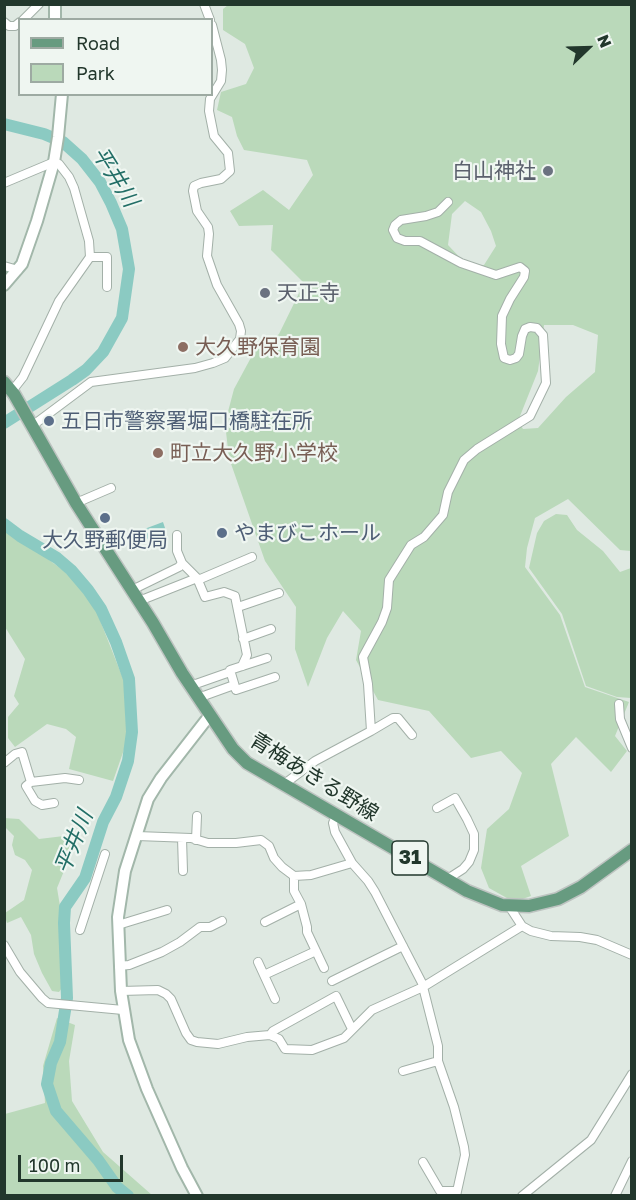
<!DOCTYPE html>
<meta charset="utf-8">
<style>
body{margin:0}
#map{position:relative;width:636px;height:1200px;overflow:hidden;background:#dfe9e2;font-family:"Golos Text",sans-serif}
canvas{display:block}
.frame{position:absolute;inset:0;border:6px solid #22372c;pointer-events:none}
.legend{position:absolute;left:18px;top:18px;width:195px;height:78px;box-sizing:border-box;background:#eff6f1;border:2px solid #9daaa2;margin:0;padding:8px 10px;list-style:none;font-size:18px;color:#22372c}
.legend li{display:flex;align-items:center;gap:12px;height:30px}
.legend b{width:30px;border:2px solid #9daaa2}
.north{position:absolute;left:558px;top:18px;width:60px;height:60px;-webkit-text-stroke:4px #eff6f1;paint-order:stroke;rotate:67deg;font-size:16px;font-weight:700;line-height:24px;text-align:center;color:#22372c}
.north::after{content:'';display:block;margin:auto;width:21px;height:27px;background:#22372c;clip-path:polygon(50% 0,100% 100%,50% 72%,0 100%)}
.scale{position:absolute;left:18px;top:1155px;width:105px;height:27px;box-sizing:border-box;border:3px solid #22372c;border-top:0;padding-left:8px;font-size:18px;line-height:21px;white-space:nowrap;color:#22372c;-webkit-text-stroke:4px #eff6f1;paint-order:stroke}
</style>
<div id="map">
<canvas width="636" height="1200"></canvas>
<div class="frame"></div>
<ul class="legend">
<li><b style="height:8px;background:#679b80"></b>Road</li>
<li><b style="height:16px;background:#bad9ba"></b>Park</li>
</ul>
<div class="north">N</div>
<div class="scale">100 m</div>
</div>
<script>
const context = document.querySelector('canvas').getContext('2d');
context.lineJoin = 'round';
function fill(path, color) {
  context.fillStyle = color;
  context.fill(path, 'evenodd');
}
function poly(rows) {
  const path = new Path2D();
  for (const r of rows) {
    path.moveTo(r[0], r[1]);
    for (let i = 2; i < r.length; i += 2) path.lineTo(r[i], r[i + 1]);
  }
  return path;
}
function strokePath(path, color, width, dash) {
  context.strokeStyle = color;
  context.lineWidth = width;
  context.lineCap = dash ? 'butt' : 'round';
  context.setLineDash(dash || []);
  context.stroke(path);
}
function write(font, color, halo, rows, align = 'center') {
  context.font = font + ' "Golos Text","Noto Sans JP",sans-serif';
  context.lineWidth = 4.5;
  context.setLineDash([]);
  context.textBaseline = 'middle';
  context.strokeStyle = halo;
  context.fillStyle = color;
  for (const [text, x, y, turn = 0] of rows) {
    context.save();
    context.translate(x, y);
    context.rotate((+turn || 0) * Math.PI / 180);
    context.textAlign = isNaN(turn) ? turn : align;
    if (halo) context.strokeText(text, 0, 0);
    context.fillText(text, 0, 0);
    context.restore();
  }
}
fill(poly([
 [228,5,631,5,631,551,620,550,568,499,535,518,527,548,525,567,560,615,585,687,629,702,615,736,627,751,611,772,576,737,551,764,569,836,521,866,531,896,514,902,489,888,481,868,487,829,509,809,522,773,501,751,471,758,429,711,378,700,356,660,361,631,343,611,327,638,308,687,295,649,296,607,265,561,229,458,225,423,234,389,254,352,279,334,304,283,271,250,273,225,239,226,230,211,263,190,289,210,313,175,307,160,244,150,237,136,232,117,217,110,221,92,246,84,254,68,245,44,223,30,223,9],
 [465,201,481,212,491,231,496,246,484,265,467,265,448,245,452,214],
 [544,325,573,325,598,335,595,372,566,397,538,428,523,429,518,421,538,371],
 [556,514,567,515,577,530,603,551,620,572,631,568,631,698,617,697,586,686,562,614,529,568,537,533,544,521],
 [4,524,10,531,64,571,92,600,124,681,127,741,113,781,69,769,76,737,66,729,47,724,15,747,8,738,8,717,19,704,14,696,25,659,5,627],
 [4,818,19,819,39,839,64,836,73,849,57,888,62,918,62,988,59,992,52,991,42,973,34,954,31,935,21,917,7,923,5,917,5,913,24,900,32,870,25,860,15,855,12,845,14,836,5,827],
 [57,1018,75,1025,69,1061,72,1101,103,1152,152,1195,5,1195,5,1114,45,1103,43,1066]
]), '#bad9ba');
fill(poly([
 [163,522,166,531,142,541,139,531]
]), '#8bcac2');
strokePath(poly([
 [4,124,44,134,63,142,82,159,100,182,111,203,122,229,129,269,122,318,103,352,86,370,72,380,4,423],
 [4,524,20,536,57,558,71,570,88,590,101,609,116,642,129,679,132,732,128,761,116,797,103,822,85,878,65,907,64,923,67,998,60,1042,51,1063,47,1084,56,1111,98,1160,117,1187,128,1196]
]), '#8bcac2', 12);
const minor = poly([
 [204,4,210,20],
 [23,20,39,4],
 [4,22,9,26,15,26,20,22],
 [4,183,54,162,59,164,69,177,74,188,89,241,90,257,59,301,23,377,12,391],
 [90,257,107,257,107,287],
 [4,266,18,270],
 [32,426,91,382,195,368,213,363,225,358,240,339,241,331,239,324,217,285,207,256,209,234,208,227,197,211,193,191,194,186,201,183,221,179,230,171,228,153,214,136,209,111,210,99,221,81,222,70,221,60,212,25],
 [76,503,111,488],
 [177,535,177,551,182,563,197,578,205,597,224,592,235,596,247,655,242,666],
 [198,580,252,557],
 [132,590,179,567,182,563],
 [139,601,197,578],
 [238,607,279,593],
 [243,639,271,629],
 [267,658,230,670,236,690,275,677],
 [190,686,230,672],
 [198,698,234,685],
 [619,704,620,719,632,748],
 [371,731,393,718,398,718,412,735],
 [4,763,15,754,22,752,31,782],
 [283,785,315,761,371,731,368,684,363,657,382,622,387,608,389,580,411,545,424,537,443,515,448,492,464,460,477,449,530,416,546,383,543,335,537,328,530,327,525,329,522,336,519,354,516,358,510,360,504,358,501,344,502,316,510,299,524,277,525,271,520,267,496,275,461,263,420,241,405,241,397,238,393,230,395,225,401,220,426,216,438,212,448,202],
 [54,803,42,805,35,801,26,786,31,782,65,778,79,780],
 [437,808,455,798,467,819,474,834,474,850,469,862,463,869,446,880],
 [336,816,333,823,335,832,352,863,368,881,375,892,422,983,438,1046,438,1061,454,1107,464,1147,465,1155,456,1196],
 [137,836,191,838,208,843,236,843,261,840,269,846,274,858,282,867,294,876,311,875,352,863],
 [182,838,183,871],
 [196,840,197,816],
 [294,876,294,891,301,904,307,927,307,932,324,968],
 [509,906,522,926,531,931,551,936,580,937,597,940,632,955],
 [265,922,301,904],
 [118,925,167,910],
 [80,930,105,854],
 [4,945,20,972,42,998,48,1003,123,1010],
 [258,962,275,999],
 [119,966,129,965,162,952,180,942,200,927,210,927,222,921],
 [264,975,316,951],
 [332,981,403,946],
 [121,991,158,990,166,994,171,999,186,1033,191,1040,197,1042,218,1044,247,1037,270,1035,279,1039,285,1049,312,1050,344,1038,372,1010,423,987,522,926],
 [270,1035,273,1031,336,996,352,1029],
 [403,1071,438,1061],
 [423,1162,440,1191,457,1191],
 [522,1196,591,1140,632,1074],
 [615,1196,632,1161]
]);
const secondary = poly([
 [55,4,55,20],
 [4,285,22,264,37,221,54,162,58,137,62,94],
 [197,1196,182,1168,147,1089,129,1040,121,991,118,917,125,871,148,799,161,778,210,715]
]);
const primary = poly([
 [4,382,14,394,76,503,153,623,182,673,233,749,247,763,467,891,502,905,529,906,558,899,581,887,632,850]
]);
strokePath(minor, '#a3b0a8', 10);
strokePath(secondary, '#a2b7aa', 14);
strokePath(primary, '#bdc3c0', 15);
strokePath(minor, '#fff', 8);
strokePath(secondary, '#fff', 10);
strokePath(primary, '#679b80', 12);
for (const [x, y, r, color] of [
 [548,171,6,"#6b7280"],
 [265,293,6,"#6b7280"],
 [183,347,6,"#8d6e63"],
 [49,421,6,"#5c6f8a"],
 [158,453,6,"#8d6e63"],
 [105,518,6,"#5c6f8a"],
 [222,533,6,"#5c6f8a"]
]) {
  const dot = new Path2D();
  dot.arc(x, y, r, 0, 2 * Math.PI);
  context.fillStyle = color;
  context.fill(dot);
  strokePath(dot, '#eff6f1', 2);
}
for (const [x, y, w] of [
 [410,858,36]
]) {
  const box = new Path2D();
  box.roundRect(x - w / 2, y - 17, w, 34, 4.5);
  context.fillStyle = '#eff6f1';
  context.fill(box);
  strokePath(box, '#22372c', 1.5);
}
write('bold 20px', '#22372c', null, [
 ["31",410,858]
]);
write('21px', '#5b616d', '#eff6f1', [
 ["白山神社",536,171],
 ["天正寺",277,293,"left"]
], 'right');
write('21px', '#785e54', '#eff6f1', [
 ["大久野保育園",195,347],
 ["町立大久野小学校",170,453]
], 'left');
write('21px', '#4e5e75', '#eff6f1', [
 ["五日市警察署堀口橋駐在所",61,421],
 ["やまびこホール",234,533],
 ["大久野郵便局",105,540,"center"]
], 'left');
write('21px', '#22372c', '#eff6f1', [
 ["青梅あきる野線",314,777,32]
]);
write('italic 22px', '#226e66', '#eff6f1', [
 ["平井川",115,177,58],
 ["平井川",74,842,-68]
]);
</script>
